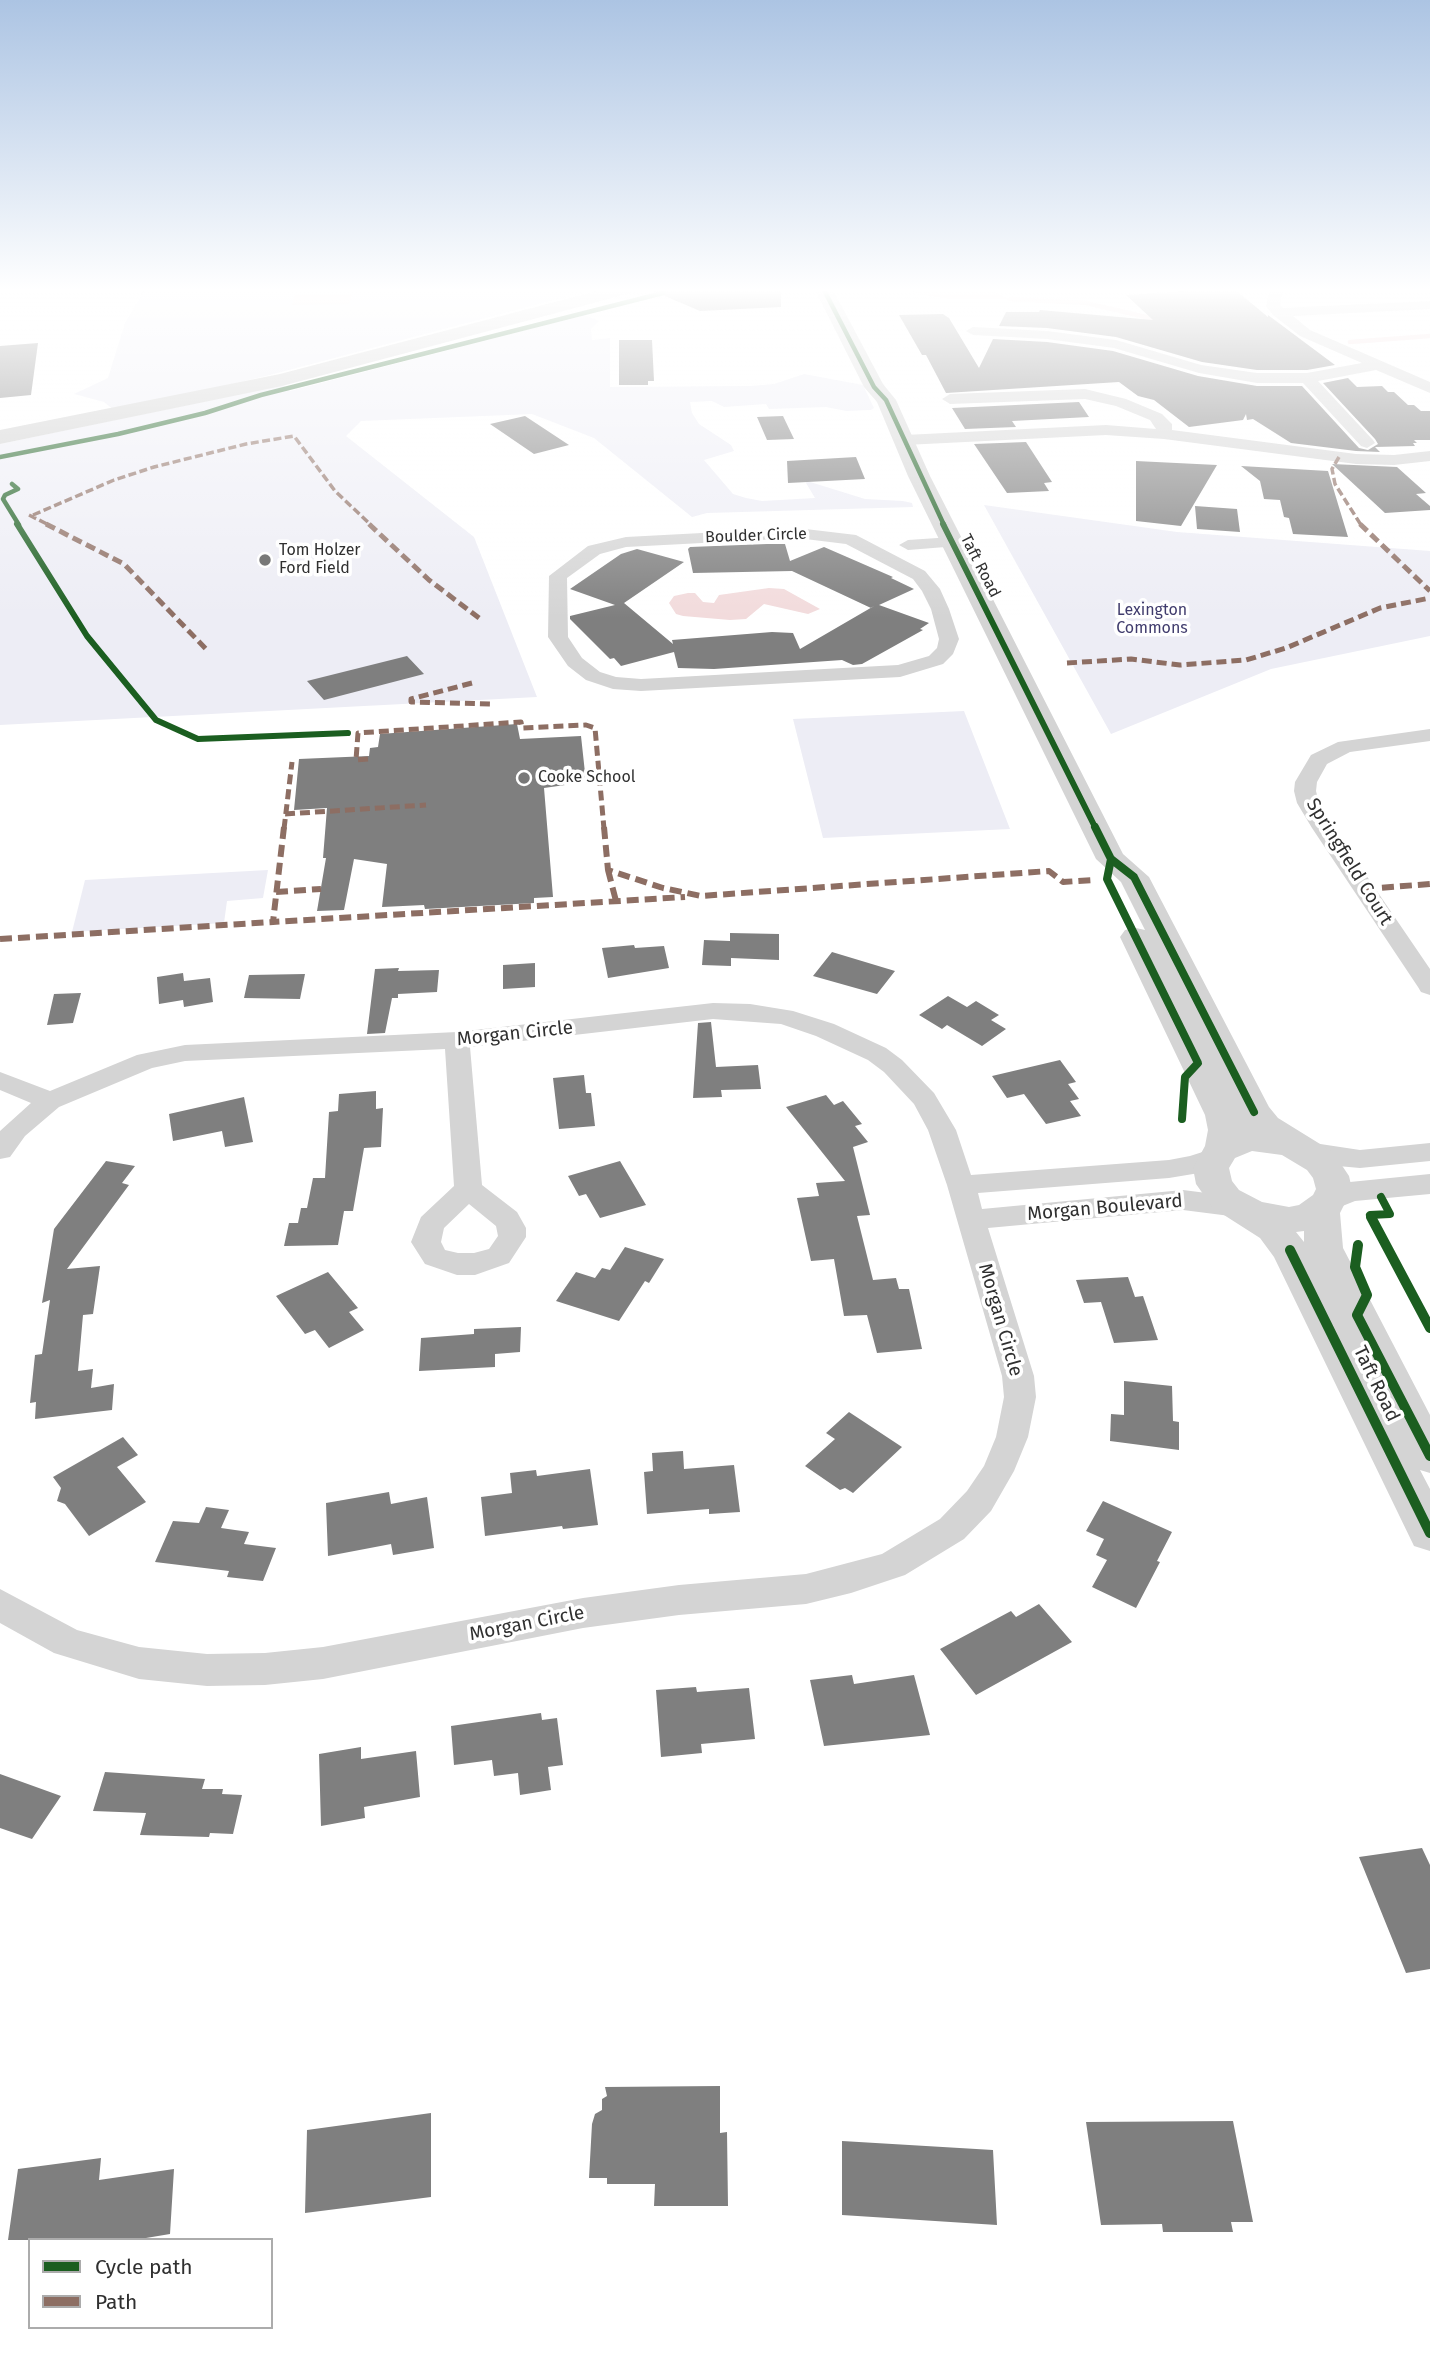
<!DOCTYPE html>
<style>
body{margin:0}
#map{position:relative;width:1430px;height:2357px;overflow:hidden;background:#fff;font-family:"Fira Sans",sans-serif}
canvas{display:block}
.legend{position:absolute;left:28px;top:2238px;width:245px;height:91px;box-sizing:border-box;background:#fff;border:2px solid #acacac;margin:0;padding:9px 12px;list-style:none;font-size:21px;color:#303030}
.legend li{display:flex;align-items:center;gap:14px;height:35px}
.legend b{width:35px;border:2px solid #acacac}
</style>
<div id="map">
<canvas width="1430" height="2357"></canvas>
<ul class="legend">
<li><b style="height:9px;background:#1b5e20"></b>Cycle path</li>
<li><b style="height:9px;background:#8d6e63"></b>Path</li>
</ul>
</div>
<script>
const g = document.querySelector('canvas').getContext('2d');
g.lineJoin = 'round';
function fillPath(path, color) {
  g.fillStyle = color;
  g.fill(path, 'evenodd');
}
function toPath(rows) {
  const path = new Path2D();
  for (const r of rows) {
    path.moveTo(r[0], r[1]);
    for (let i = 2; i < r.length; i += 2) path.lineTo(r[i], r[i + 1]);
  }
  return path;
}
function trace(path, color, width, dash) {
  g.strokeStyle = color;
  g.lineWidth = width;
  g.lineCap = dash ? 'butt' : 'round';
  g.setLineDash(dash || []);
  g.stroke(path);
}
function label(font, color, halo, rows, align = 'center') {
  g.font = font + ' "Fira Sans",sans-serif';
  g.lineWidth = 7;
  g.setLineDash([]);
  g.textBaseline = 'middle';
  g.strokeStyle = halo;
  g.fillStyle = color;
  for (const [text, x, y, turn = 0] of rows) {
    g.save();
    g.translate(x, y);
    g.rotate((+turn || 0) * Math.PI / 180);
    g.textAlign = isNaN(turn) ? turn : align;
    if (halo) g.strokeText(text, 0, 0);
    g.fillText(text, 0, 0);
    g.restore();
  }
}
const green = toPath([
 [143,288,599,288,266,376,115,411,104,402,74,394,108,378,125,323,145,289],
 [585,315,599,321,591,329,592,340,610,338,610,387,751,386,774,384,804,374,863,385,874,408,871,410,846,411,826,407,769,409,766,404,724,407,712,401,690,402,692,413,699,424,731,445,734,451,704,460,733,494,746,498,762,501,815,498,806,483,807,481,865,499,903,501,912,503,913,507,707,513,692,517,594,438,532,414,361,421,346,436,474,537,537,697,0,725,0,444,283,385,290,391],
 [984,505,1177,532,1430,551,1430,636,1271,669,1111,734],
 [964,711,1010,829,823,838,793,719],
 [268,870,263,898,227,901,224,923,72,932,85,880]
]);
const water = toPath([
 [906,288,985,288,1010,299,947,299,919,294],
 [352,294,349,304,292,305,295,295],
 [769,588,784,589,820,609,808,614,764,604,746,619,730,620,683,616,676,614,669,603,674,596,688,593,695,593,703,602,714,603,719,595]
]);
const stream = toPath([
 [1010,299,1086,303,1163,321],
 [1350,342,1430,336]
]);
const building = toPath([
 [646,288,781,288,781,307,700,311],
 [1233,288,1268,317,1268,315,1335,365,1307,370,1257,370,1202,362,1116,337,1047,328,999,326,1006,312,1039,312,1040,310,1153,320,1126,295],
 [943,314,949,318,979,368,993,339,1047,342,1113,351,1198,376,1257,386,1302,386,1359,448,1368,450,1378,444,1375,439,1323,383,1348,378,1357,387,1382,386,1388,392,1394,392,1408,405,1414,405,1421,411,1430,411,1430,440,1414,440,1417,443,1413,443,1415,446,1375,447,1380,452,1356,451,1291,443,1253,419,1247,420,1246,414,1243,420,1189,427,1154,400,1138,396,1119,382,946,393,926,355,922,355,899,315],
 [619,340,652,340,654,381,648,381,648,385,619,385],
 [38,343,31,395,0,398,0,346],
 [1079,402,1089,417,1012,421,1016,427,965,429,952,408],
 [525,416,569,445,534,454,490,424],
 [783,416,794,439,767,440,757,417],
 [1026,442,1052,482,1044,483,1049,491,1007,493,974,444],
 [856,457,865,479,788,483,787,461],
 [1136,461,1217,465,1181,526,1136,521],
 [1332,464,1397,467,1426,493,1416,494,1430,506,1430,510,1385,513],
 [1241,466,1328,471,1348,537,1293,534,1289,518,1284,517,1280,500,1264,499,1260,481],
 [1195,506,1237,509,1240,532,1197,529],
 [767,544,785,544,790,561,824,547,893,577,891,578,914,589,879,605,929,623,920,629,923,630,862,664,853,665,842,660,714,669,678,668,674,652,621,666,614,658,610,659,570,619,570,616,615,605,570,589,621,554,637,549,684,562,624,603,673,644,672,640,772,632,793,633,800,649,874,606,871,608,792,571,693,573,688,549,690,547],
 [407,656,424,674,324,700,307,681],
 [517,724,520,739,581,736,586,782,544,788,553,897,534,898,534,903,425,909,424,905,382,907,387,864,354,859,344,910,317,911,326,858,323,858,327,808,294,810,299,759,369,756,370,748,378,747,380,734],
 [730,933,779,934,779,960,731,958,731,966,702,965,704,940,730,941],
 [634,945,635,948,664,946,669,968,608,978,602,948],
 [832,952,895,971,877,994,813,976],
 [535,963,535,987,503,989,503,965],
 [399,968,398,971,439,970,437,992,398,994,398,998,392,998,385,1033,367,1034,375,969],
 [183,973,184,981,210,978,213,1002,184,1007,183,1000,159,1004,157,977],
 [305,974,300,999,244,998,249,975],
 [81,993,73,1023,47,1025,54,994],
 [948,996,967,1007,976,1001,999,1015,991,1020,1006,1029,982,1046,947,1025,942,1029,919,1015],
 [711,1022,716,1067,758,1065,761,1089,721,1090,722,1097,693,1098,698,1023],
 [1060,1060,1076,1082,1068,1084,1079,1099,1070,1101,1081,1116,1046,1124,1024,1094,1007,1098,992,1076],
 [584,1075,586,1093,591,1093,595,1126,559,1129,553,1078],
 [376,1091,376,1109,383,1108,381,1147,364,1148,353,1211,344,1211,338,1245,284,1246,289,1223,298,1223,301,1208,307,1208,313,1178,325,1178,329,1112,338,1111,339,1094],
 [826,1095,834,1105,843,1101,862,1124,855,1126,868,1142,853,1147,870,1215,857,1216,873,1280,896,1278,899,1289,909,1289,922,1349,877,1353,867,1315,844,1316,834,1259,811,1261,797,1198,819,1196,816,1183,845,1181,786,1107],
 [244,1097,253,1142,225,1147,222,1131,173,1141,169,1114],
 [106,1161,135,1166,122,1183,129,1185,67,1269,100,1266,93,1314,83,1315,78,1371,93,1369,91,1388,114,1384,112,1410,35,1419,36,1402,30,1403,35,1355,42,1354,50,1300,42,1303,54,1229],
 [620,1161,646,1205,600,1218,586,1194,579,1196,568,1176],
 [625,1247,664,1259,649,1283,645,1281,619,1321,556,1301,576,1272,595,1278,602,1268,610,1270],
 [328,1272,358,1308,349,1312,364,1330,329,1348,315,1330,305,1334,276,1296],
 [1128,1277,1135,1297,1143,1296,1158,1340,1114,1343,1101,1302,1084,1303,1076,1280],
 [521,1327,520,1352,495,1354,495,1367,419,1371,421,1338,474,1334,474,1329],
 [1124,1381,1172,1386,1173,1421,1179,1422,1179,1450,1110,1441,1111,1414,1124,1415],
 [849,1412,902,1447,853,1493,845,1488,840,1490,805,1466,835,1439,826,1433],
 [123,1437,138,1455,117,1467,146,1502,89,1536,65,1504,57,1501,61,1488,53,1477],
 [683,1451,684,1469,734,1465,740,1512,709,1514,709,1509,647,1514,644,1472,653,1471,652,1453],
 [590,1469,598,1525,563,1529,562,1526,485,1536,481,1497,512,1493,510,1473,536,1470,537,1476],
 [389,1492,391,1504,427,1497,434,1548,393,1555,391,1544,328,1556,326,1503],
 [1103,1501,1172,1532,1157,1561,1160,1562,1136,1608,1092,1587,1107,1560,1096,1555,1104,1539,1086,1531],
 [206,1507,229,1510,221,1528,249,1532,244,1544,276,1548,263,1581,227,1577,229,1571,155,1562,173,1521,199,1523],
 [1039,1604,1072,1642,976,1695,940,1649,1011,1611,1016,1617],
 [852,1675,854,1684,914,1675,930,1735,824,1746,810,1680],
 [696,1687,697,1692,749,1688,755,1739,701,1744,702,1753,661,1757,656,1690],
 [541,1713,542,1720,557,1718,563,1765,548,1767,551,1790,520,1795,518,1773,494,1776,492,1760,454,1765,451,1726],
 [361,1747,361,1759,416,1751,420,1797,364,1807,365,1818,321,1826,319,1754],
 [105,1772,205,1779,202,1789,223,1789,222,1794,242,1795,233,1834,210,1833,209,1837,140,1835,146,1813,93,1811],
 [0,1774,61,1796,32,1839,0,1828],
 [1422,1848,1430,1865,1430,1969,1406,1973,1359,1857],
 [720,2086,720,2133,727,2132,728,2206,654,2206,655,2184,607,2184,607,2178,589,2178,592,2124,595,2114,602,2110,602,2099,607,2096,605,2087],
 [431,2113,431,2197,305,2213,307,2130],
 [1233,2121,1253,2222,1231,2222,1233,2232,1163,2232,1162,2224,1101,2225,1086,2122],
 [842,2141,993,2150,997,2225,842,2215],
 [101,2158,99,2180,174,2169,170,2234,134,2240,8,2240,18,2169]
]);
const minor = toPath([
 [1029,288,1045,288,1038,292,1029,288],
 [1270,288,1283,288,1280,305,1283,308,1430,301,1430,309,1293,316,1310,330,1430,382,1430,393,1376,370,1318,381,1373,440,1375,443,1367,448,1361,446,1303,383,1257,383,1199,373,1114,348,1047,339,973,335,966,331,973,327,1047,331,1116,340,1201,365,1257,373,1307,373,1362,363,1300,336,1273,315,1266,306,1270,288],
 [1085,389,1126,399,1162,414,1172,424,1172,430,1356,454,1394,455,1430,451,1430,461,1394,465,1356,464,1164,439,1106,435,905,445,897,440,905,435,1106,425,1156,429,1150,420,1116,406,1085,399,950,404,942,399,950,394,1085,389],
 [797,528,856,535,925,571,940,589,949,609,959,639,953,654,943,664,900,677,641,691,613,689,586,680,568,666,548,637,549,576,588,546,626,537,797,528],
 [797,538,846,544,913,579,922,591,931,609,939,639,937,648,929,656,898,665,641,679,616,677,600,672,582,658,568,637,567,578,600,554,626,547,797,538],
 [952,537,958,538,961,542,958,546,908,550,899,545,908,540,952,537],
 [1430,729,1430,741,1350,752,1327,764,1317,782,1316,791,1319,803,1334,828,1430,969,1430,995,1421,992,1418,987,1312,828,1297,803,1294,791,1295,782,1311,755,1338,742,1430,729],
 [713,1003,750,1004,793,1011,834,1024,886,1048,902,1060,934,1093,956,1130,971,1175,1169,1160,1190,1156,1215,1148,1225,1150,1229,1157,1225,1164,1205,1172,1169,1178,978,1193,982,1209,1183,1190,1238,1197,1248,1200,1252,1207,1248,1214,1238,1217,1183,1210,988,1228,1034,1376,1036,1397,1028,1437,1014,1471,991,1511,964,1539,905,1575,851,1593,806,1604,679,1615,583,1628,323,1679,265,1685,207,1686,139,1679,54,1653,0,1623,0,1589,77,1630,139,1647,207,1654,265,1653,323,1647,583,1598,679,1585,806,1574,882,1554,940,1519,967,1491,984,1466,996,1437,1004,1397,1002,1376,947,1185,928,1130,914,1104,884,1072,868,1060,816,1036,781,1024,713,1019,470,1047,482,1185,517,1212,526,1228,526,1237,509,1263,475,1275,457,1275,425,1264,411,1242,421,1217,454,1186,445,1049,185,1061,152,1068,59,1107,25,1136,10,1157,0,1159,0,1131,31,1103,0,1090,0,1072,50,1091,137,1055,185,1045,457,1032,713,1003],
 [469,1204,496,1226,498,1236,489,1249,474,1253,458,1253,445,1250,441,1242,444,1228,469,1204],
 [1307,1142,1360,1150,1430,1143,1430,1161,1360,1168,1327,1165,1297,1158,1293,1151,1297,1144,1307,1142],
 [1430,1174,1430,1194,1355,1201,1330,1211,1320,1208,1316,1201,1320,1194,1350,1182,1430,1174]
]);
const tertiary = toPath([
 [814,288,832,288,883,384,896,400,930,476,1123,854,1149,877,1269,1107,1278,1118,1333,1152,1349,1176,1352,1189,1340,1213,1343,1248,1430,1415,1430,1473,1420,1470,1430,1489,1430,1551,1414,1546,1274,1257,1260,1238,1213,1208,1196,1184,1193,1168,1205,1146,1208,1130,1205,1115,1120,937,1125,930,1136,928,1145,930,1121,882,1096,859,908,476,877,402,864,387,814,288],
 [1252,1151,1282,1155,1307,1170,1313,1178,1316,1189,1313,1195,1299,1205,1289,1207,1262,1202,1239,1190,1232,1181,1229,1168,1235,1158,1252,1151],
 [1304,1231,1304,1242,1296,1232,1304,1231]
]);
const secondary = toPath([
 [608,288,637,288,635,292,282,386,0,444,0,430,280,374,608,288]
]);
const quietFar2 = toPath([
 [1339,457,1332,469,1335,484,1361,525],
 [29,515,49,525],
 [33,515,114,480,154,467,246,444,294,436,335,491,371,525]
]);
const quietFar1 = toPath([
 [46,524,124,564,208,651],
 [369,524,429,580,483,621],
 [1360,524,1430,591],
 [1067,663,1131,659,1180,665,1246,660,1286,648,1380,608,1430,598],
 [472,683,411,699,411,702,494,704],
 [368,759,356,760,358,733,521,722,522,728,586,725,595,728,604,829],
 [285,814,426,805],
 [284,829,292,762]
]);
const quiet = toPath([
 [284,827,273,922,685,897],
 [604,827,608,870,663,888,701,896,1049,871,1063,882,1093,880],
 [608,870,616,901],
 [1364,889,1430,884],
 [276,892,321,889],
 [0,939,273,922]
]);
const cyclewayFar3 = toPath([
 [823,288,874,387,886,400,944,525],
 [0,457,118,434,205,413,261,395,663,293],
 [12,484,18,489,5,495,3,499,19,525]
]);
const cyclewayFar2 = toPath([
 [17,524,87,636,156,720,198,739,348,733],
 [943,524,1096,829]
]);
const cyclewayFar1 = toPath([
 [1095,827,1111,859,1134,877,1254,1112],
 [1111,859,1107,879,1198,1063,1185,1077,1182,1119],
 [1372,1218,1370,1215,1390,1214,1381,1197]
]);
const cycleway = toPath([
 [1371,1217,1430,1328],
 [1358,1245,1355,1267,1367,1295,1357,1315,1430,1456],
 [1290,1250,1430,1533]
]);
const markers = [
 [265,560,7,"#787878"],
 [524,778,7,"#787878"]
];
const farStreetnames = [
 ["Boulder Circle",756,536,-2],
 ["Taft Road",980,566,63]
];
const farPoinames = [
 ["Tom Holzer",279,551],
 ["Ford Field",279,569],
 ["Cooke School",538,778]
];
const farParknames = [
 ["Lexington",1152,611],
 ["Commons",1152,629]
];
const streetNames = [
 ["Springfield Court",1349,862,58],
 ["Morgan Circle",515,1034,-6],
 ["Morgan Boulevard",1105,1208,-5],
 ["Morgan Circle",1000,1320,74],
 ["Taft Road",1376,1384,64],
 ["Morgan Circle",527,1624,-11]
];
fillPath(green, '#ededf5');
fillPath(water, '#f2dbdc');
trace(stream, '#f2dbdc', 4.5);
fillPath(building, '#7f7f7f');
fillPath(minor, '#d4d4d4');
fillPath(tertiary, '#d4d4d4');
fillPath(secondary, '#cecece');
trace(quietFar2, '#8d6e63', 3.5, [8, 3.5]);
trace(quietFar1, '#8d6e63', 5, [10, 5]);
trace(quiet, '#8d6e63', 6, [12, 6]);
trace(cyclewayFar3, '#1b5e20', 4.5);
trace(cyclewayFar2, '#1b5e20', 6);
trace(cyclewayFar1, '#1b5e20', 8);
trace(cycleway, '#1b5e20', 10);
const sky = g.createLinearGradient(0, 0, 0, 618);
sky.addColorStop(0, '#acc4e3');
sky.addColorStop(0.47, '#fff');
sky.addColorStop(1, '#ffffff00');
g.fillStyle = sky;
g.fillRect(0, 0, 1430, 618);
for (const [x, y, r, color] of markers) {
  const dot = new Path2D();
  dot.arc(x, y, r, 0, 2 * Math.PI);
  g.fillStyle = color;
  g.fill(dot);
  trace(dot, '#fff', 2.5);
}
label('16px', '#303030', '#fff', farStreetnames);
label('16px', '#303030', '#fff', farPoinames, 'left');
label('16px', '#403c6d', '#fff', farParknames);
label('19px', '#303030', '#fff', streetNames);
</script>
